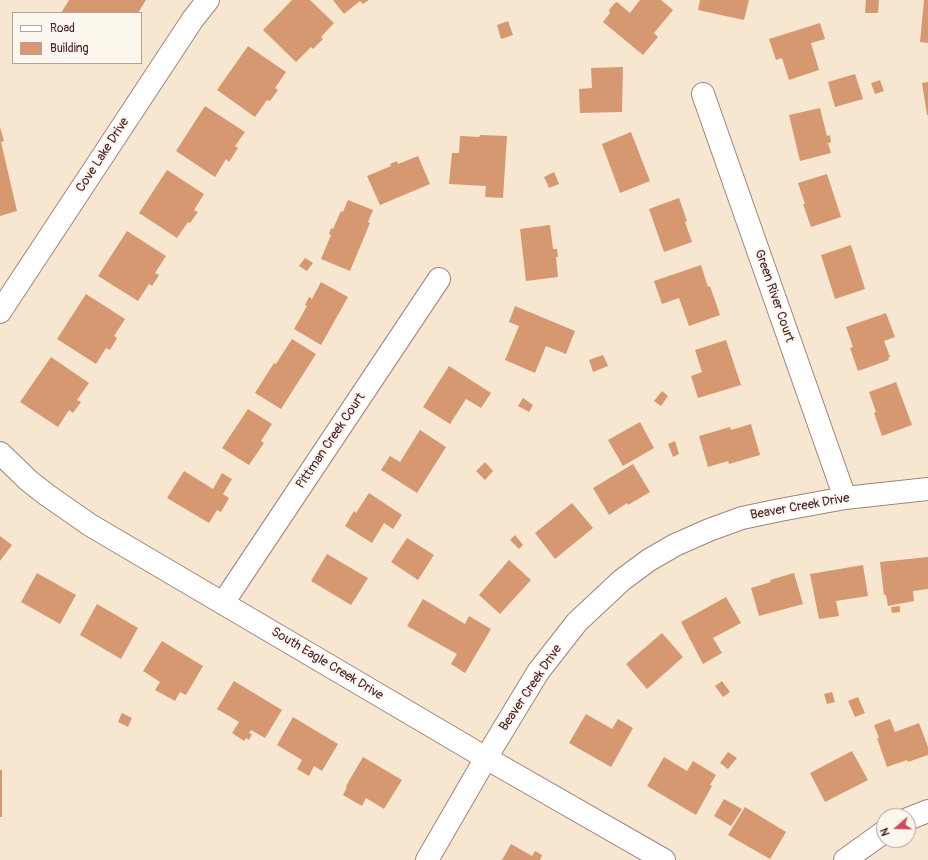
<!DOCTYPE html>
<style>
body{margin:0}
#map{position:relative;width:928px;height:860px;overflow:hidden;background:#f7e7d1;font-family:Pangolin,sans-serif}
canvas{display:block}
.legend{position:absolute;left:12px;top:12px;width:130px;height:52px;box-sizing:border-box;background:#fbf7ec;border:1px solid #b4a19f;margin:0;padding:5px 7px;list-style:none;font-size:12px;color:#4a1f2b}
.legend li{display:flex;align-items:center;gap:8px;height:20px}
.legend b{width:20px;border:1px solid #b4a19f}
.north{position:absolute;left:876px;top:808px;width:40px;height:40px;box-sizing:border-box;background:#fbf7ec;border:1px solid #b4a19f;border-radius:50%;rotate:250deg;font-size:11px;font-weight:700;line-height:16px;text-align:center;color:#4a1f2b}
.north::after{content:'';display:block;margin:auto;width:14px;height:18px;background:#d1495b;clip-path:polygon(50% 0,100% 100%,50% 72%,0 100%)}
</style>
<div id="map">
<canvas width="928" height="860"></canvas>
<ul class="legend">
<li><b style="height:5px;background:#fff"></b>Road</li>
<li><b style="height:11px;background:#d59870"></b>Building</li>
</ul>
<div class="north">N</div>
</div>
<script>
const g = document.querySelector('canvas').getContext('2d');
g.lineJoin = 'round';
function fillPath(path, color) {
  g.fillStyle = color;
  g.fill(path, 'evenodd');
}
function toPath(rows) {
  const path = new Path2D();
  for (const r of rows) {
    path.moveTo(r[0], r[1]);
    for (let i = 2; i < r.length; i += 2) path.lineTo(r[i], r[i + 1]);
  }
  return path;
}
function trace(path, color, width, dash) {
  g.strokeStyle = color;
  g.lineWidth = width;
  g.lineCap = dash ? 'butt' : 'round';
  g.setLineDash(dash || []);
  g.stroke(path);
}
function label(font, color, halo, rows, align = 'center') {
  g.font = font + ' Pangolin,sans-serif';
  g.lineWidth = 4;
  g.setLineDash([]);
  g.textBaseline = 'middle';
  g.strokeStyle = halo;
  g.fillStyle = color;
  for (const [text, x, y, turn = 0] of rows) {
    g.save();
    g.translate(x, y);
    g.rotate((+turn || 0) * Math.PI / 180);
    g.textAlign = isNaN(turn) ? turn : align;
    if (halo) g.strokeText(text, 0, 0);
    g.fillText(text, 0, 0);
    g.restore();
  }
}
const building = toPath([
 [69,0,146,0,138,13,61,13],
 [292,0,310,0,334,23,321,37,323,39,313,49,311,47,296,62,263,30],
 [333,0,369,0,363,4,360,1,344,14],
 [640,0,661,0,673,10,654,33,658,37,643,55,603,22,610,13,609,10,615,3,617,2,630,13],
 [700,0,749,0,744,20,698,10],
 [866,0,879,0,878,13,865,13],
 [924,0,928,0,928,43,920,42],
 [508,21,513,35,501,39,497,25],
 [820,23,825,39,811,43,819,70,789,80,782,58,776,60,769,39],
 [248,46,286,72,275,88,278,90,270,101,267,100,255,117,217,90],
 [623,67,622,112,580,113,579,89,592,88,591,68],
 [855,74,863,99,835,107,828,82],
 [880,80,884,91,875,94,871,83],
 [928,82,928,115,927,115,922,83],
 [205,106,245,132,235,146,238,148,229,162,226,159,215,177,176,151],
 [820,108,827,136,830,135,831,142,828,143,831,153,800,161,789,115],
 [0,127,4,141,1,142,17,211,0,216],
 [631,132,650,181,620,193,602,144],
 [480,135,507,136,503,198,485,197,486,186,449,184,452,153,459,153,460,136,479,137],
 [418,156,430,184,380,205,367,176,391,166,390,164,397,161,398,164],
 [167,170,204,194,194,210,198,212,190,223,188,222,177,238,139,213],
 [554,172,559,184,549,188,544,177],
 [827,174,841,217,811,227,803,204,805,204,798,183],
 [679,198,687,221,685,222,692,242,664,252,649,209],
 [348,200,373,210,368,222,370,223,350,271,321,259,331,235,329,234,331,228,333,229,341,211,343,212],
 [550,225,553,249,557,249,558,257,556,257,558,277,526,281,520,229],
 [127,231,166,256,155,273,159,275,152,286,149,284,138,301,98,276],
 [851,245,865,289,835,299,821,255],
 [305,258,313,263,307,271,299,266],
 [701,265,708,287,710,286,720,315,689,326,679,298,662,304,654,281],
 [321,282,348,297,321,345,294,329,307,306,305,305,309,297,312,299],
 [86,294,125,319,114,336,117,338,110,350,106,348,96,364,57,339],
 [515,306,575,331,566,354,546,346,535,373,505,360,519,326,509,322],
 [886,313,895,337,884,341,890,357,888,358,889,360,858,371,850,348,853,347,846,327],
 [292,339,316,354,281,409,255,393,274,363,276,364],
 [726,340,741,385,698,398,691,376,702,372,695,350],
 [603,355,608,366,593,372,589,360],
 [51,357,89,383,77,400,81,402,73,413,69,410,58,427,20,402],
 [449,366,491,393,481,408,466,399,450,424,423,407],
 [896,382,912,425,882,436,874,413,876,412,869,392],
 [662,391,668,396,661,406,654,401],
 [523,398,533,405,529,412,518,406],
 [248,409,272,424,261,441,264,443,249,465,222,448],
 [640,422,654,448,623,466,608,440],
 [751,424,760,455,729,464,728,461,708,467,699,436,730,427,731,430],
 [420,430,446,447,417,493,381,470,390,456,400,462],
 [675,441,679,454,673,457,668,444],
 [485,462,493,471,485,480,476,471],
 [633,464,650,492,628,505,627,503,609,515,593,488],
 [184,471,213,489,222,473,232,479,223,494,229,498,221,512,217,510,209,523,167,498],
 [369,493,402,515,393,529,384,523,372,543,345,526,354,511,356,513],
 [572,503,593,528,555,559,535,533],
 [515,535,523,545,519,549,510,540],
 [0,536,12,545,0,561],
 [407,538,434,555,418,580,391,562],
 [327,554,368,578,351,605,311,581],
 [928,557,928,589,913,591,914,601,888,606,886,595,884,595,880,562],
 [509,560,531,580,500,614,479,595],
 [863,565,868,596,836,601,839,616,819,619,810,574],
 [37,573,76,595,60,624,21,602],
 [794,573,803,604,759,616,751,588,771,582,770,580],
 [726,597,741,623,713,638,722,653,703,664,681,622],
 [423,599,465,624,469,616,491,629,465,673,451,664,457,654,407,626],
 [97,604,138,628,121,659,80,635],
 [900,606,900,612,892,613,891,607],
 [662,633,683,657,647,689,626,664],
 [162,641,203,666,186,695,180,692,175,701,155,690,160,682,143,671],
 [234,681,282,710,265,738,251,730,249,733,252,734,249,740,246,738,244,741,232,733,239,722,217,709],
 [722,681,730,692,723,697,715,686],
 [832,692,835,702,827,704,824,694],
 [858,697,865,713,855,717,848,701],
 [122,713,132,718,128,727,118,722],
 [586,714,612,729,618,719,633,728,611,767,569,743],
 [293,717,338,744,322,771,314,766,309,776,297,769,302,760,277,745],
 [890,719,895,732,919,723,928,747,928,755,908,762,907,760,887,767,877,738,879,738,874,725],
 [852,751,868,780,825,802,810,773],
 [728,752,737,758,728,769,720,763],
 [363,757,402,780,384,809,366,798,362,806,343,795,347,787,346,786],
 [664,757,687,771,693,761,716,775,710,785,712,786,696,815,647,786],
 [0,770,2,770,2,817,0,817],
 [724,799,742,809,731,826,714,816],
 [745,807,786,832,770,859,728,835],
 [511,844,532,856,535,851,542,855,540,860,502,860]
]);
const street = toPath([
 [703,94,845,498],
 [0,312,193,19,208,0],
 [0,453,29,481,47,495,90,525,486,758,664,860],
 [223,603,439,279],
 [908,819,928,811],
 [427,860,486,758,538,672,577,622,622,580,649,560,675,545,709,530,742,518,780,510,845,498,928,489],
 [845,860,884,832]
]);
const streetNames = [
 ["Cove Lake Drive",103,155,-57],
 ["Green River Court",774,296,71],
 ["Pittman Creek Court",331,441,-56],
 ["Beaver Creek Drive",800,507,-10],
 ["South Eagle Creek Drive",327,664,31],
 ["Beaver Creek Drive",531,688,-56]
];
fillPath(building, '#d59870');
trace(street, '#a0837e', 24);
trace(street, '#fff', 22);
label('13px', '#4a1f2b', '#fbf7ec', streetNames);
</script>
